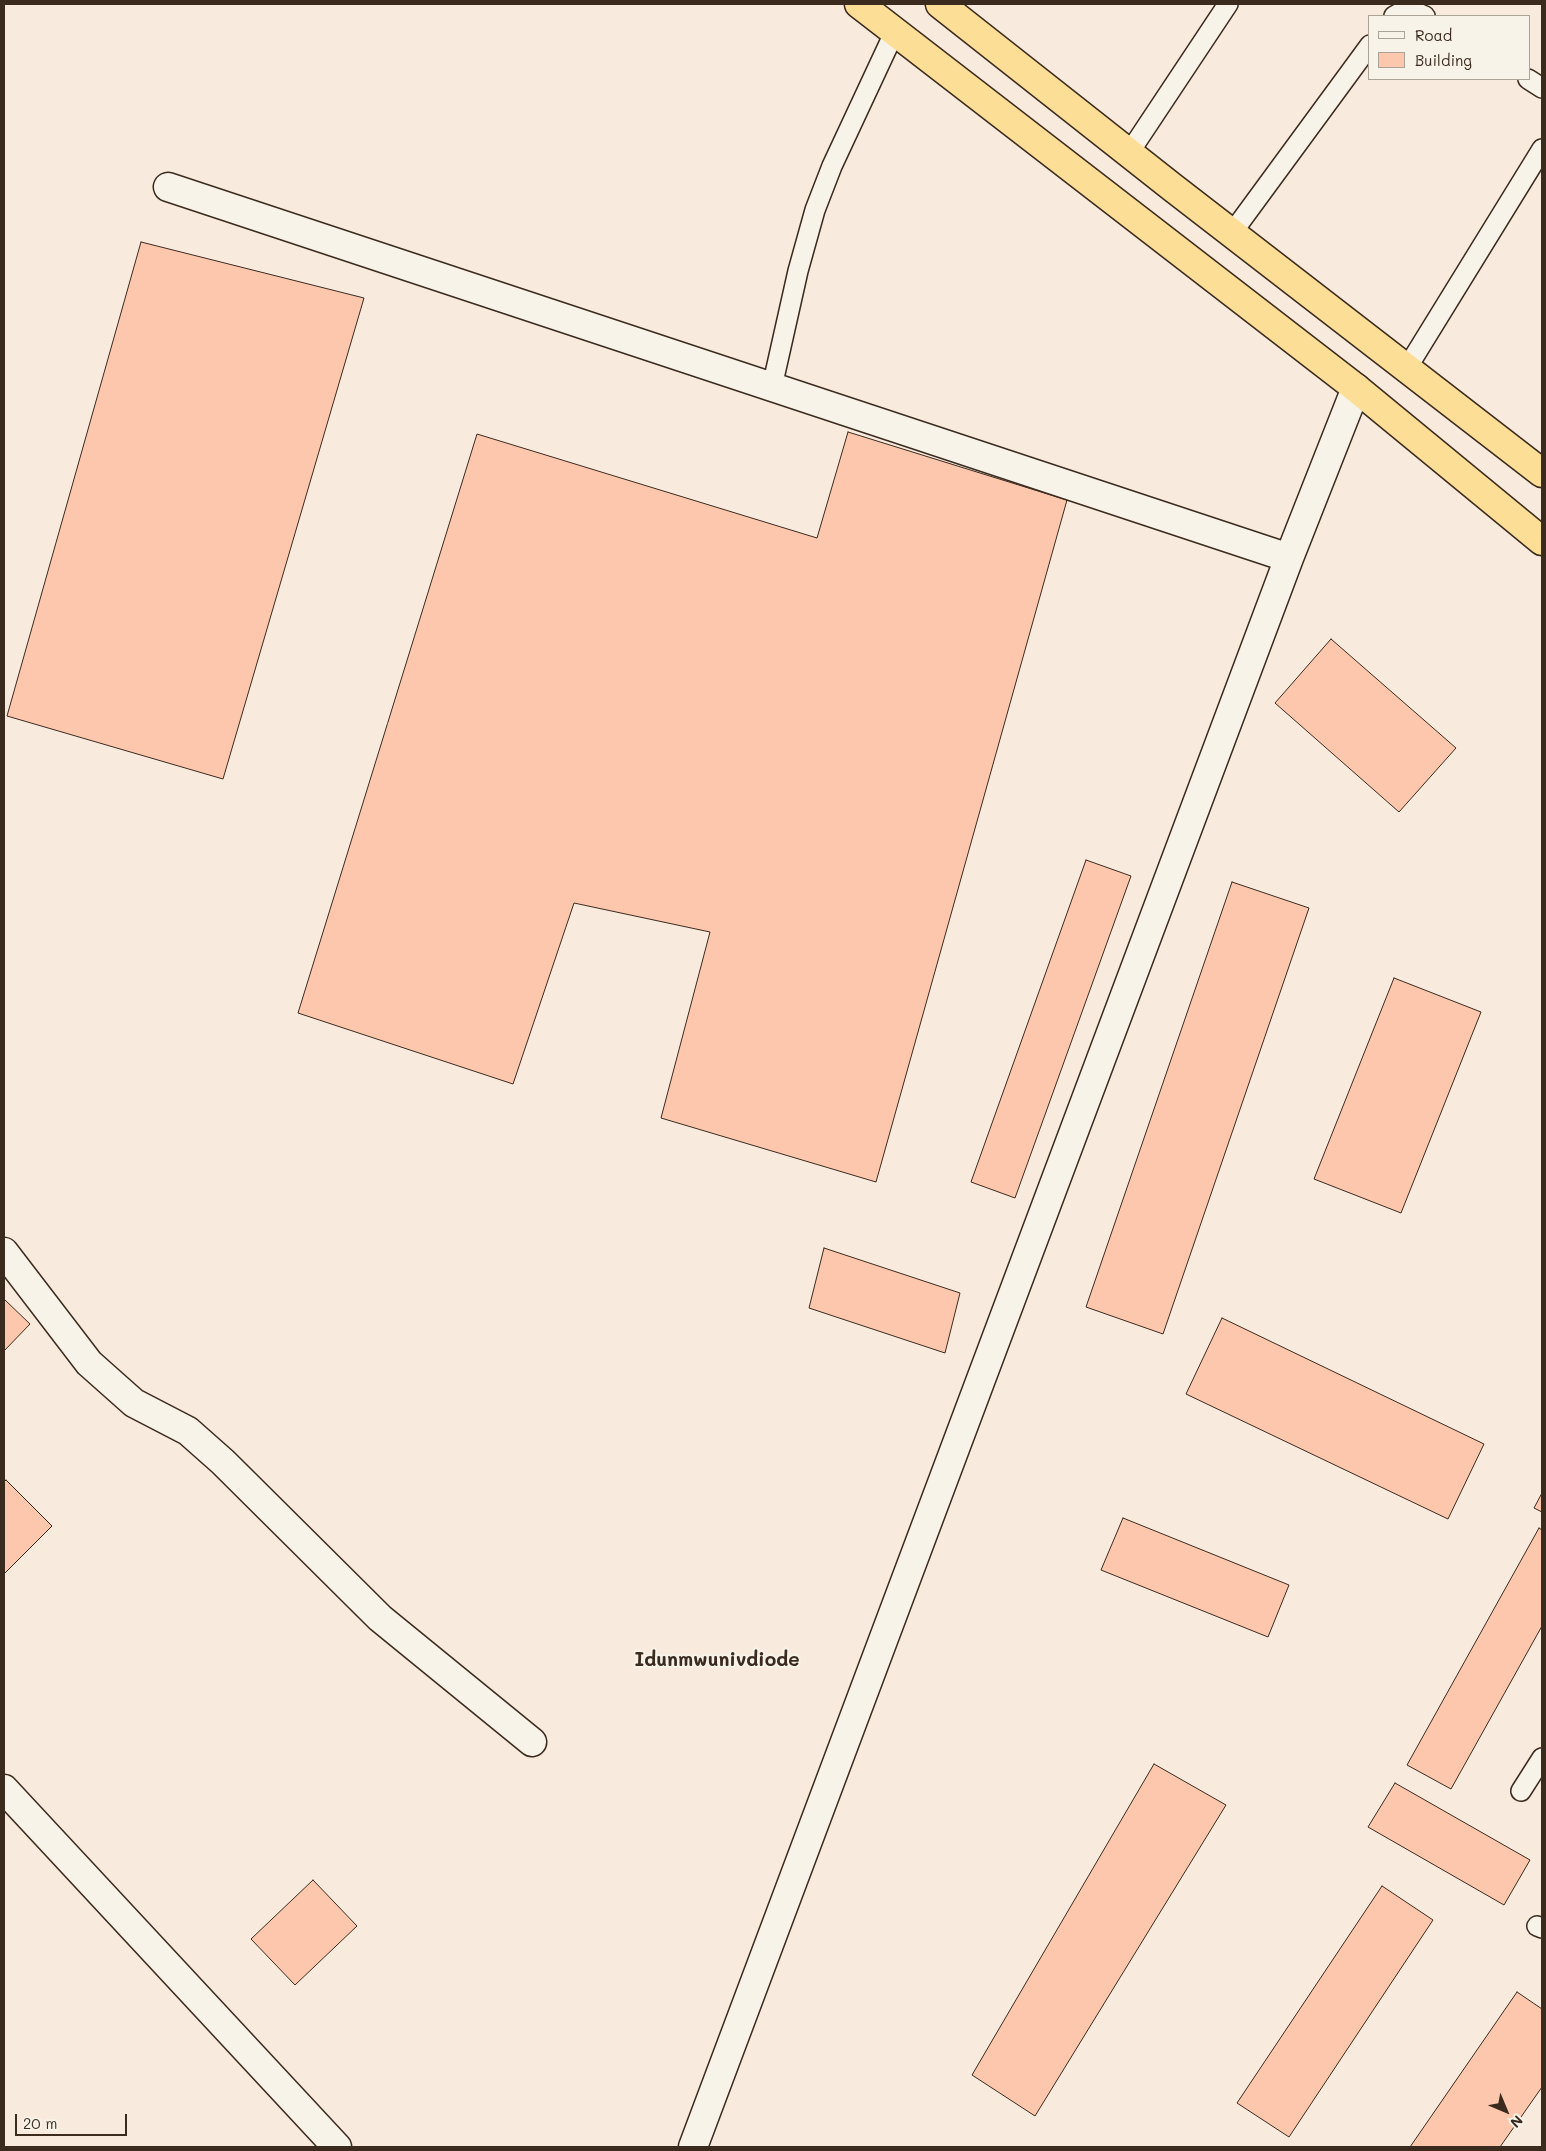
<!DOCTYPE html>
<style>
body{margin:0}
#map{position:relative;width:1546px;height:2151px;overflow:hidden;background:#f8eadc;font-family:Mali,sans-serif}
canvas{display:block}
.frame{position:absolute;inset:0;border:5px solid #3b2a1e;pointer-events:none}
.legend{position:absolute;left:1368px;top:15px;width:162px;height:65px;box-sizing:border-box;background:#f7f3e8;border:1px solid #aca397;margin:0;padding:6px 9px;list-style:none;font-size:15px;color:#3b2a1e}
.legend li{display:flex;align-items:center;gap:10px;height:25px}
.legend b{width:25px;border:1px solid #aca397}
.north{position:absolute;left:1481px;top:2086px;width:50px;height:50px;-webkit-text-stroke:4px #f7f3e8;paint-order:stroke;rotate:135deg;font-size:14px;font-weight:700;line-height:20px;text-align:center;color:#3b2a1e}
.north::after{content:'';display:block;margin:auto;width:18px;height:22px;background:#3b2a1e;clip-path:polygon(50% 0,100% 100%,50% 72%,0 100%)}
.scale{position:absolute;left:15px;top:2114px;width:112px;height:22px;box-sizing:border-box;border:2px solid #3b2a1e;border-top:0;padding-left:6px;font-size:15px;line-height:18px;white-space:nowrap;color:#3b2a1e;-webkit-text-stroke:4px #f7f3e8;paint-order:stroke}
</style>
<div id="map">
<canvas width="1546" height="2151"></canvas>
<div class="frame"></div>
<ul class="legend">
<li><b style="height:6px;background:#f7f3e8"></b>Road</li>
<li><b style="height:14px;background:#fdc7ae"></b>Building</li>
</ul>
<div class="north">N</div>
<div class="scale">20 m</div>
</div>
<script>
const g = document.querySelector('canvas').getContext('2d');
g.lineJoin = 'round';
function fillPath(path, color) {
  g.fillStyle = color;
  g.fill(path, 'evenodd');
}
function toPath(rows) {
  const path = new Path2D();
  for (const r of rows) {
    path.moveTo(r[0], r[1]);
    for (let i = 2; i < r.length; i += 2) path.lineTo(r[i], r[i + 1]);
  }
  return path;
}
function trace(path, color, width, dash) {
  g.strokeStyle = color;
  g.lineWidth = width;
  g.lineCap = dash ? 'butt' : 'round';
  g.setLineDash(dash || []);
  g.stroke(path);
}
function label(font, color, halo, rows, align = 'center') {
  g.font = font + ' Mali,sans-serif';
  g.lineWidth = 4;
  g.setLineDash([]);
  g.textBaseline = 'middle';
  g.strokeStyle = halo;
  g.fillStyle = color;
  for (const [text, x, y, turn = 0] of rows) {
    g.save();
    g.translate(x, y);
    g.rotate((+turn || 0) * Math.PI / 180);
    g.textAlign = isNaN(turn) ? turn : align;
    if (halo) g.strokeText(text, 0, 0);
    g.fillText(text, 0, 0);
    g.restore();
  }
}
const building = toPath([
 [141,242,364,298,223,779,7,716,141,242],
 [848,432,1067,500,876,1182,661,1118,710,932,574,903,513,1084,298,1013,477,434,817,538,848,432],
 [1331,639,1456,748,1399,812,1275,703,1331,639],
 [1086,860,1131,876,1015,1198,971,1182,1086,860],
 [1232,882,1309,908,1163,1334,1086,1307,1232,882],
 [1394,978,1481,1012,1401,1213,1314,1179,1394,978],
 [824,1248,960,1293,945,1353,809,1308,824,1248],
 [4,1299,30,1324,4,1351,4,1299],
 [1222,1318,1484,1444,1448,1519,1186,1394,1222,1318],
 [6,1480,52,1526,4,1574,4,1482,6,1480],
 [1542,1493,1542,1512,1534,1508,1542,1493],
 [1123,1518,1289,1585,1268,1637,1101,1570,1123,1518],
 [1539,1528,1542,1530,1542,1626,1451,1789,1407,1765,1539,1528],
 [1154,1764,1226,1805,1035,2116,972,2075,1154,1764],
 [1395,1783,1530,1860,1504,1905,1368,1827,1395,1783],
 [313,1880,357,1926,295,1985,251,1939,313,1880],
 [1382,1886,1433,1920,1289,2137,1237,2103,1382,1886],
 [1517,1992,1542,2009,1542,2087,1500,2147,1410,2147,1517,1992]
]);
const service = toPath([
 [1394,16,1403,11,1418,13,1425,16],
 [1528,79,1542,88],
 [1129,153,1228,4],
 [1232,233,1370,45],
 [1407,368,1542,149],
 [772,387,798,271,815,210,832,166,895,31],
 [1521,1791,1542,1758],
 [1537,1926,1542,1928]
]);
const minor = toPath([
 [168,187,1289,558],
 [4,1252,89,1363,134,1403,188,1431,223,1462,380,1618,532,1742],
 [4,1789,337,2147],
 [693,2147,1289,558,1356,388]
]);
const trunk = toPath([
 [859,4,1356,388,1542,541],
 [940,4,1172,187,1542,473]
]);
const quarterNames = [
 ["Idunmwunivdiode",717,1660]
];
fillPath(building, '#fdc7ae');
trace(building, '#3b2a1e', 1);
trace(service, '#3b2a1e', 22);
trace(minor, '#3b2a1e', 31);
trace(trunk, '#3b2a1e', 31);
trace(service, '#f7f3e8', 19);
trace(minor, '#f7f3e8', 28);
trace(trunk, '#fcde96', 28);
label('bold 19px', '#3b2a1e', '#f7f3e8', quarterNames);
</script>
